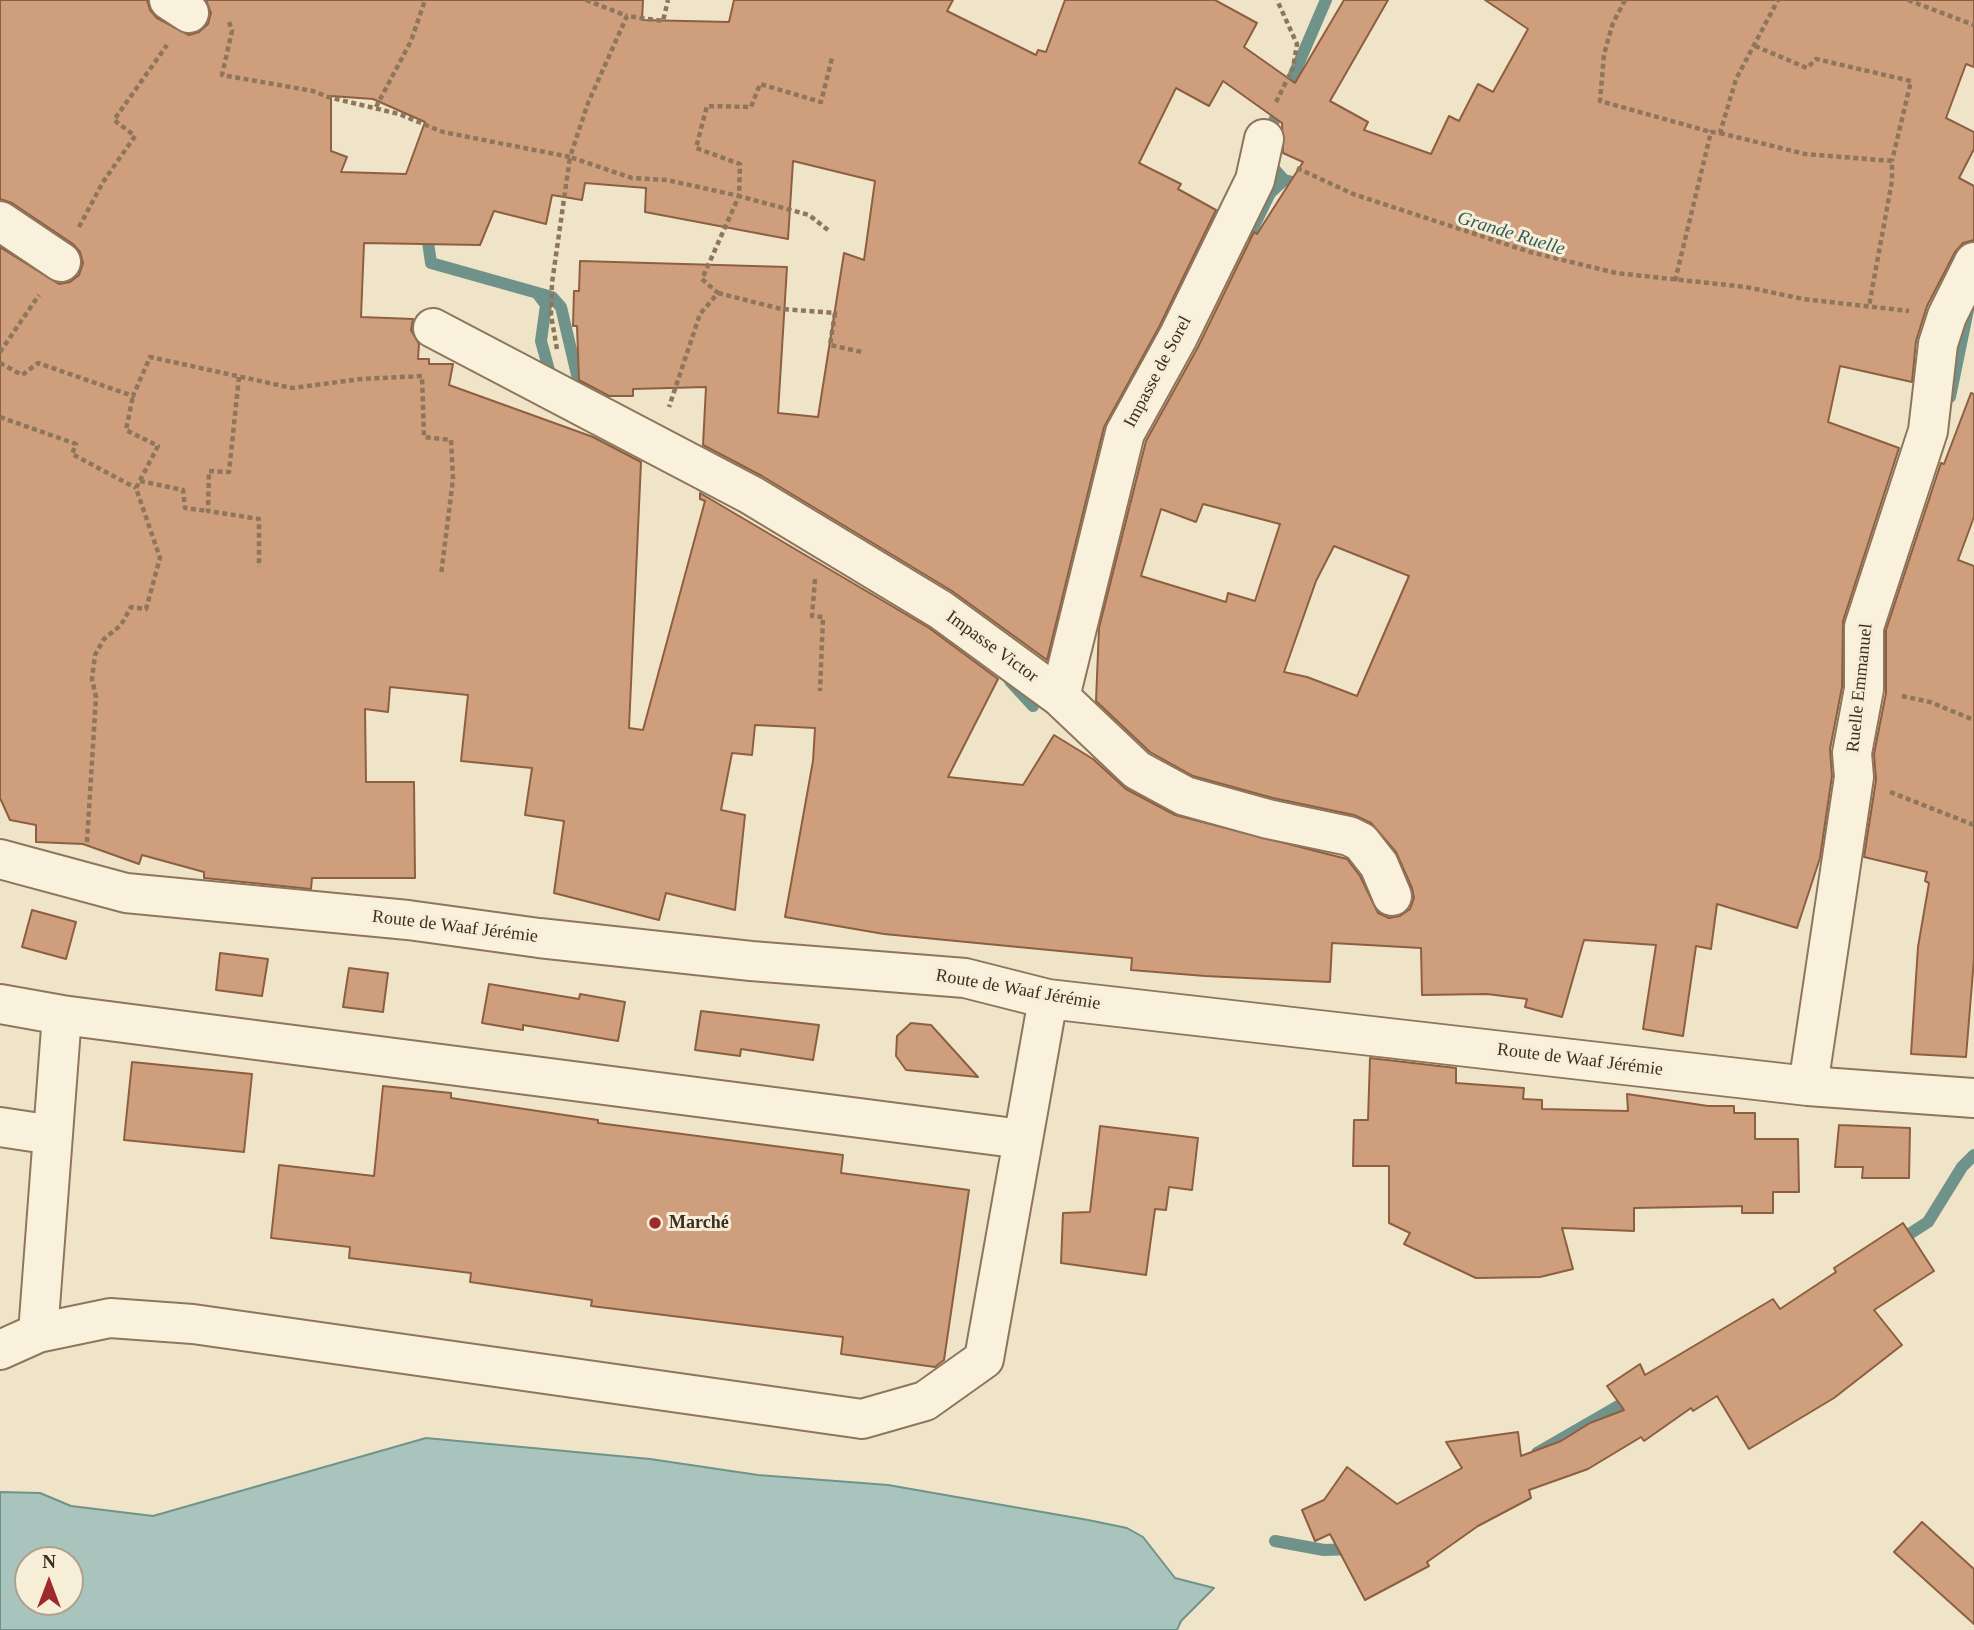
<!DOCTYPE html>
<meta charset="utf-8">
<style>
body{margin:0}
#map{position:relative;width:1974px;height:1630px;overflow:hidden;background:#f0e4c8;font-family:Georgia,serif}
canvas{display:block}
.north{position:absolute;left:14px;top:1546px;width:70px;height:70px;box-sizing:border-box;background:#f7eed8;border:2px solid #ada18e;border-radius:50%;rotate:0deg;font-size:19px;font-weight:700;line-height:28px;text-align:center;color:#3d2e20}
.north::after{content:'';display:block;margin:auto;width:24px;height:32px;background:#9e2a2b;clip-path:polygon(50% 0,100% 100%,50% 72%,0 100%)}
</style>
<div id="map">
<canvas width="1974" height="1630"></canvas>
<div class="north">N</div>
</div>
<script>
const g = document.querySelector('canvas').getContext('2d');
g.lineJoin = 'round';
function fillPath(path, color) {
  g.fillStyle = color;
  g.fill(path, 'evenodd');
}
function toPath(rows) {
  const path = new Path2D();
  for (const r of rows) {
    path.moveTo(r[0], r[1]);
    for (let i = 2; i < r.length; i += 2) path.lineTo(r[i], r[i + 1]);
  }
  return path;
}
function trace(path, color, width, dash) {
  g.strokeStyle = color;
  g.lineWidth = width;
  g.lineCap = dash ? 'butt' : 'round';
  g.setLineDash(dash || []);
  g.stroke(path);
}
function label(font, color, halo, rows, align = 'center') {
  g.font = font + ' Georgia,serif';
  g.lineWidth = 6;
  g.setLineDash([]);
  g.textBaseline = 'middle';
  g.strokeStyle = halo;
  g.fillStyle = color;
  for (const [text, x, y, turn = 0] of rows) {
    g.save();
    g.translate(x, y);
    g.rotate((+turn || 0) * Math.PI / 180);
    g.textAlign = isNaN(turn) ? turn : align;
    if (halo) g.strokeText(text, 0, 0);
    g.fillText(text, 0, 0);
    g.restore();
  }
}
const water = toPath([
 [426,1438,650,1459,758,1475,888,1485,1088,1520,1127,1528,1143,1537,1175,1578,1214,1588,1181,1621,1177,1630,0,1630,0,1492,40,1493,71,1506,153,1516,426,1438],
 [28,1560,70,1560,70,1602,28,1602,28,1560]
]);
const stream = toPath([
 [1267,137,1326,0],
 [1267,161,1284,180,1306,185],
 [426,228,431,263,552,297,561,307,577,375,589,397],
 [1250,234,1270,193,1284,180],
 [537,293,546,305,541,341,552,381],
 [1950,397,1969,305],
 [1010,681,1033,706],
 [1897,1242,1928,1222,1962,1167,1974,1155],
 [1537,1453,1634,1397],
 [1275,1541,1324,1550,1355,1549]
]);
const building = toPath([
 [0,0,147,0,150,10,157,18,189,35,199,32,208,24,211,13,206,0,643,0,642,20,729,22,734,0,953,0,947,11,1036,55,1038,50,1046,52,1065,0,1215,0,1257,23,1244,47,1295,83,1344,0,1388,0,1330,101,1368,122,1364,130,1431,154,1449,116,1459,121,1478,84,1493,92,1528,29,1485,0,1974,0,1974,67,1966,64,1946,118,1974,132,1974,149,1959,178,1974,186,1974,240,1963,243,1955,252,1927,306,1916,341,1912,382,1840,366,1828,422,1899,448,1843,621,1842,687,1830,749,1832,776,1820,858,1797,928,1717,904,1711,949,1696,946,1683,1036,1643,1029,1656,945,1584,940,1562,1017,1525,1007,1527,999,1487,994,1422,995,1421,948,1332,943,1330,982,1205,976,1131,970,1132,958,884,934,785,917,813,761,815,728,755,725,752,755,732,753,721,810,745,815,735,910,666,893,659,920,554,893,564,821,525,815,532,768,461,761,468,695,390,687,388,712,365,709,366,782,414,782,415,878,312,878,311,889,204,878,204,872,142,855,139,864,83,844,36,842,36,825,10,820,0,798,0,247,59,284,70,282,79,275,83,263,80,252,73,244,12,203,0,199,0,0],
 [1223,81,1282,123,1283,153,1303,162,1257,234,1254,232,1198,347,1146,441,1099,628,1096,701,1150,752,1193,776,1273,798,1354,815,1371,823,1396,852,1412,888,1414,898,1410,909,1400,916,1389,918,1378,913,1360,876,1347,859,1175,815,1126,789,1093,759,1054,735,1023,785,948,777,998,679,929,628,700,493,700,499,705,501,643,730,629,728,641,462,593,437,449,385,453,364,429,364,429,359,418,359,419,344,411,330,413,319,361,317,364,243,480,245,494,211,546,224,552,195,582,200,585,183,646,188,645,212,788,239,793,161,875,181,864,260,844,253,818,417,778,413,787,267,580,261,579,291,574,291,573,326,577,326,579,380,609,396,633,396,633,389,706,387,703,445,762,476,952,591,1047,660,1104,427,1159,327,1216,210,1178,189,1181,184,1139,163,1176,88,1209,106,1223,81],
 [331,96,373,99,425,122,406,174,341,172,347,157,331,151,331,96],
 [1203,504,1280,524,1255,601,1228,593,1226,602,1141,576,1161,509,1196,522,1203,504],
 [1334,546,1409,576,1357,696,1307,677,1284,672,1316,581,1334,546],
 [1971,393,1974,394,1974,517,1958,560,1974,566,1974,959,1966,1057,1911,1054,1918,947,1929,883,1925,881,1927,872,1864,857,1876,780,1874,754,1886,693,1886,630,1941,463,1944,464,1971,393],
 [32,910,76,922,66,959,22,947,32,910],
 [220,953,268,959,262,996,216,990,220,953],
 [349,968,388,973,383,1012,343,1007,349,968],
 [489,984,579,999,580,994,625,1002,618,1041,523,1025,523,1030,482,1023,489,984],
 [701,1011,819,1025,813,1060,741,1049,740,1056,695,1050,701,1011],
 [911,1023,931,1025,978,1077,906,1070,896,1056,897,1036,911,1023],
 [1370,1058,1456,1068,1456,1083,1524,1088,1523,1099,1542,1100,1542,1109,1628,1111,1627,1094,1708,1106,1734,1106,1734,1113,1755,1113,1755,1139,1798,1139,1799,1192,1773,1192,1773,1213,1742,1213,1742,1206,1634,1208,1634,1231,1562,1228,1573,1269,1540,1277,1476,1278,1404,1244,1410,1233,1389,1223,1389,1166,1353,1166,1354,1120,1368,1120,1370,1058],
 [132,1062,252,1074,244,1152,124,1140,132,1062],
 [383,1086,451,1093,451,1098,598,1120,598,1123,843,1155,841,1173,969,1190,944,1360,935,1367,841,1354,843,1337,591,1306,592,1300,470,1282,471,1273,349,1258,350,1247,271,1238,279,1165,374,1176,383,1086],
 [1839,1125,1910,1128,1909,1178,1862,1178,1863,1167,1835,1167,1839,1125],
 [1100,1126,1198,1138,1192,1190,1169,1187,1166,1210,1155,1209,1146,1275,1061,1263,1063,1213,1090,1212,1100,1126],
 [1903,1223,1934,1271,1874,1310,1902,1345,1834,1398,1749,1449,1717,1396,1693,1411,1691,1408,1644,1441,1641,1437,1588,1469,1529,1490,1531,1498,1478,1526,1427,1562,1429,1566,1365,1600,1330,1534,1315,1541,1302,1510,1324,1500,1347,1467,1397,1504,1462,1468,1446,1442,1518,1432,1521,1456,1561,1441,1590,1423,1624,1410,1607,1386,1640,1364,1645,1375,1773,1299,1780,1309,1836,1272,1834,1268,1903,1223],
 [1922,1522,1974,1569,1974,1624,1894,1552,1922,1522]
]);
const path = toPath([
 [586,0,627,16],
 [1625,0,1613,23,1604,54,1600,101,1711,132],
 [1908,0,1974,25],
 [229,22,232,31,222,75,313,91,328,97,399,114,443,132,570,157,588,103,627,16,663,21,668,0],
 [1755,46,1807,68,1816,59,1911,81,1892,161],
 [1276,102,1293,68,1297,44,1277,0],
 [376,107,411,41,425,0],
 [1720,133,1805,154,1892,161,1892,181,1869,306],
 [1297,168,1353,194,1530,252,1616,273,1746,287,1803,299,1909,311],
 [79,227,103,182,135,136,114,120,167,45],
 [828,230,809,215,739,196,740,164,696,148,707,106,751,107,760,84,821,102,832,58],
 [1675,281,1711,132,1720,133,1736,79,1778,0],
 [718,293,781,309,835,313,830,345,862,352],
 [557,349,551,315,552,283,570,157,632,178,667,180,739,196,702,279,718,293,700,314,669,407],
 [0,352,39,295],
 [0,363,22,375,38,363,133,396,150,357,292,388,361,379,422,376,424,437,451,440,453,479,441,575],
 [239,377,229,472,209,471,208,511,259,519,259,567],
 [0,417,76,444,72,454,136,488],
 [140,481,183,490,185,508,208,511],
 [815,579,812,616,823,617,820,691],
 [1902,696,1930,702,1974,720],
 [1890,792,1974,825],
 [87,842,96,697,92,679,95,655,104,639,121,625,131,607,146,609,160,558,136,488,158,446,126,430,133,396]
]);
const minor = toPath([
 [169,0,189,13],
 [0,221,61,262],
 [433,328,751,495,941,610,1060,697,1137,770,1185,796,1268,819,1349,836,1361,842,1379,865,1392,896],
 [1060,697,1125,433,1178,337,1255,180,1264,139],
 [0,859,126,893,408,920,539,938,751,961,965,978,1048,999,1808,1086,1974,1098],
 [0,1004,62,1015,1022,1139],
 [1808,1086,1854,777,1852,753,1864,689,1864,627,1928,431,1938,344,1947,316,1974,262],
 [0,1127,53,1135],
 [38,1333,62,1015],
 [0,1350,38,1333,110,1318,193,1324,862,1419,925,1401,984,1359,1048,999]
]);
const markers = [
 [655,1223,7,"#9e2a2b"]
];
const streetNames = [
 ["Impasse de Sorel",1158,372,-62],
 ["Impasse Victor",992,647,36],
 ["Ruelle Emmanuel",1860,688,-84],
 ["Route de Waaf Jérémie",455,927,7],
 ["Route de Waaf Jérémie",1018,990,10],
 ["Route de Waaf Jérémie",1580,1060,7]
];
const poiNames = [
 ["Marché",669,1223]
];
const waterNames = [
 ["Grande Ruelle",1511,234,17]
];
fillPath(water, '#a9c4bc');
trace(water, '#6f938a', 2);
trace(stream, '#6f938a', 12);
fillPath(building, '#cf9f7d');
trace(building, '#8d5f41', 2);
trace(minor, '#8d765c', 42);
trace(path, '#8d765c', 4.5, [5, 3.5]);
trace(minor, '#faf1dc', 38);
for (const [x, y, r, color] of markers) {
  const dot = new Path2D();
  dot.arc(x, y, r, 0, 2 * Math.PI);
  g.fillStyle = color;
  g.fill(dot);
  trace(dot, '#f7eed8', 2.5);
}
label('18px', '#3d2e20', '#f7eed8', streetNames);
label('bold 18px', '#3d2e20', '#f7eed8', poiNames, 'left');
label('italic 19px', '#2f5d5a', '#f7eed8', waterNames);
</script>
